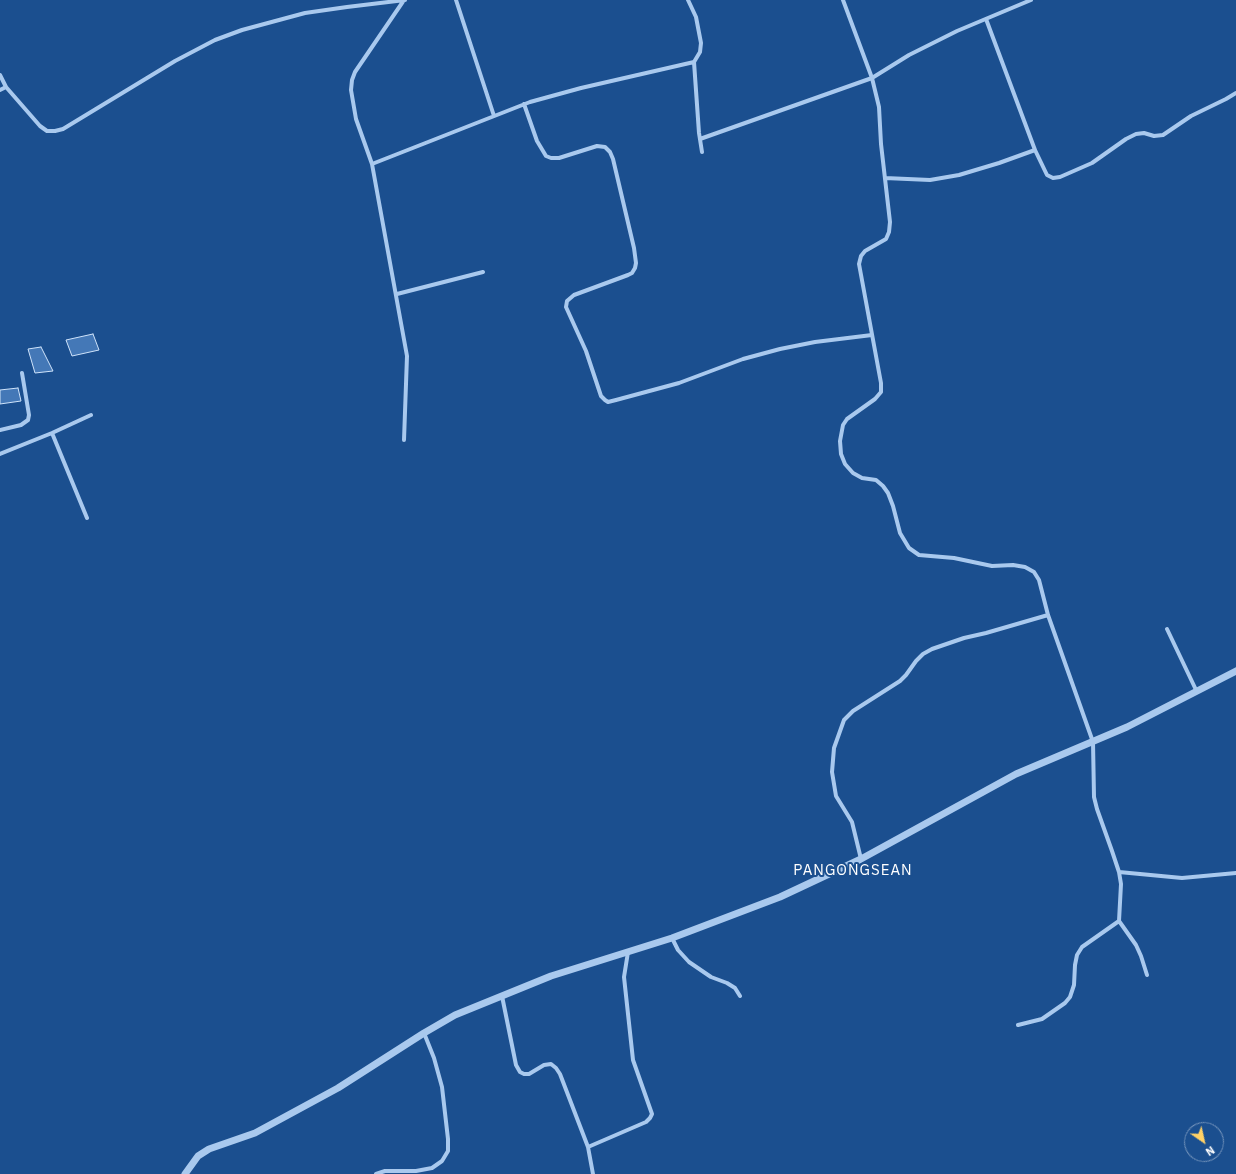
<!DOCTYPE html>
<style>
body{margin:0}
#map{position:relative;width:1236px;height:1174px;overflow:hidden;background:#1b4f8f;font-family:"IBM Plex Sans",sans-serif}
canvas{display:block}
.north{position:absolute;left:1184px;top:1122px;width:40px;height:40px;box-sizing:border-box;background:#1b4f8f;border:1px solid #7695bc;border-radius:50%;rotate:146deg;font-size:11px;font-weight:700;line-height:16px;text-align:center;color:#fff}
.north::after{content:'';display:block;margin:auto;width:14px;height:18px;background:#ffd166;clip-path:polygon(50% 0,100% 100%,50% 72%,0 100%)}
</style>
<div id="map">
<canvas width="1236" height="1174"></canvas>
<div class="north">N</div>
</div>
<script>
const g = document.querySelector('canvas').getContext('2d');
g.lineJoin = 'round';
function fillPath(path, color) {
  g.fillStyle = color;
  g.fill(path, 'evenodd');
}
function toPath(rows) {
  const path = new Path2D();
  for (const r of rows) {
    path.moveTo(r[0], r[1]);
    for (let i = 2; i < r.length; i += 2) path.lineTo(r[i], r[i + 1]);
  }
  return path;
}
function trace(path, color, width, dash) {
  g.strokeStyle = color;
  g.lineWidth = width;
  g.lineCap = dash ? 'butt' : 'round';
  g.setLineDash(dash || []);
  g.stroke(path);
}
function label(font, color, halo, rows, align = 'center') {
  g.font = font + ' "IBM Plex Sans",sans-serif';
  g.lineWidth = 4;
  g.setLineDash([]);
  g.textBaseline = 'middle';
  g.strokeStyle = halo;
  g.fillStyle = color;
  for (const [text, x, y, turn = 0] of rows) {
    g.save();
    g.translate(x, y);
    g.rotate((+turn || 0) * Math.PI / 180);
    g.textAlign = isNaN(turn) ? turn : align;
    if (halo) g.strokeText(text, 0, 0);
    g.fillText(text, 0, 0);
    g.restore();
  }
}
const building = toPath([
 [93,334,99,350,72,356,66,340,93,334],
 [41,347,53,371,35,373,28,349,41,347],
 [18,388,21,401,0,404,0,390,18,388]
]);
const minor = toPath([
 [456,0,494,116],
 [843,0,872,78,879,107,881,144,890,222,889,232,886,239,865,251,861,256,859,264,881,383,881,392,875,399,847,419,843,425,840,441,841,454,845,464,853,473,862,478,876,480,883,486,888,493,893,506,900,533,909,548,919,555,954,558,992,566,1013,565,1025,567,1034,572,1039,580,1048,615,1093,742,1094,797,1097,809,1112,851,1119,872,1182,878,1236,873],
 [986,19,1035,150],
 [694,62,699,133,702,152],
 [0,75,6,87,0,90],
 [6,87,40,126,47,131,55,131,63,129,175,61,215,40,242,30,305,13,347,7,405,0],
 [524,104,537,141,546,156,551,158,559,158,597,146,605,147,610,152,613,159,634,248,636,263,635,268,632,273,628,275,574,295,567,301,566,307,586,351,601,396,605,400,608,402,616,400,679,383,743,359,780,349,815,342,872,335],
 [700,139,872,78,909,55,957,31,1031,0],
 [372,164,530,102,581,88,694,62,700,52,701,43,696,17,688,0],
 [885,178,930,180,959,175,999,163,1035,150,1047,175,1053,178,1060,177,1092,163,1126,139,1136,134,1144,133,1154,136,1163,135,1191,116,1226,99,1236,93],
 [397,294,483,272],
 [0,430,21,425,28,420,29,415,22,373],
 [52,433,87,518],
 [404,440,407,356,372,164,356,119,351,90,352,80,355,72,404,0],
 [0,454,52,433,91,415],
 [1167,629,1197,692],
 [861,859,852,822,836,796,832,772,834,748,844,720,853,711,900,681,906,675,916,661,923,654,932,649,964,638,986,633,1048,615],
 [1119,872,1121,884,1119,921,1136,945,1141,956,1147,975],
 [672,938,678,950,689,962,711,977,727,983,735,988,740,996],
 [502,996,516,1065,520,1072,524,1074,529,1074,544,1065,551,1064,556,1068,560,1074,588,1147,593,1174],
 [1018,1025,1042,1019,1065,1003,1070,997,1074,985,1075,965,1077,955,1082,947,1119,921],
 [588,1147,646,1122,650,1118,652,1114,633,1060,624,977,628,952],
 [376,1174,385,1171,416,1171,432,1168,442,1161,448,1151,448,1139,442,1087,434,1058,424,1033]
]);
const tertiary = toPath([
 [185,1174,198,1156,209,1149,255,1133,338,1088,424,1033,455,1015,551,976,672,938,780,897,861,859,1016,774,1127,727,1236,671]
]);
const quarterNames = [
 ["PANGONGSEAN",853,871]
];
fillPath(building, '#4478b7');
trace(building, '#cfe3fa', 1);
trace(minor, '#a9c9ee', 4);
trace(tertiary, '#a9c9ee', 7);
g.letterSpacing = '1px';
label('15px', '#fff', '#1b4f8f', quarterNames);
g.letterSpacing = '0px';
</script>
